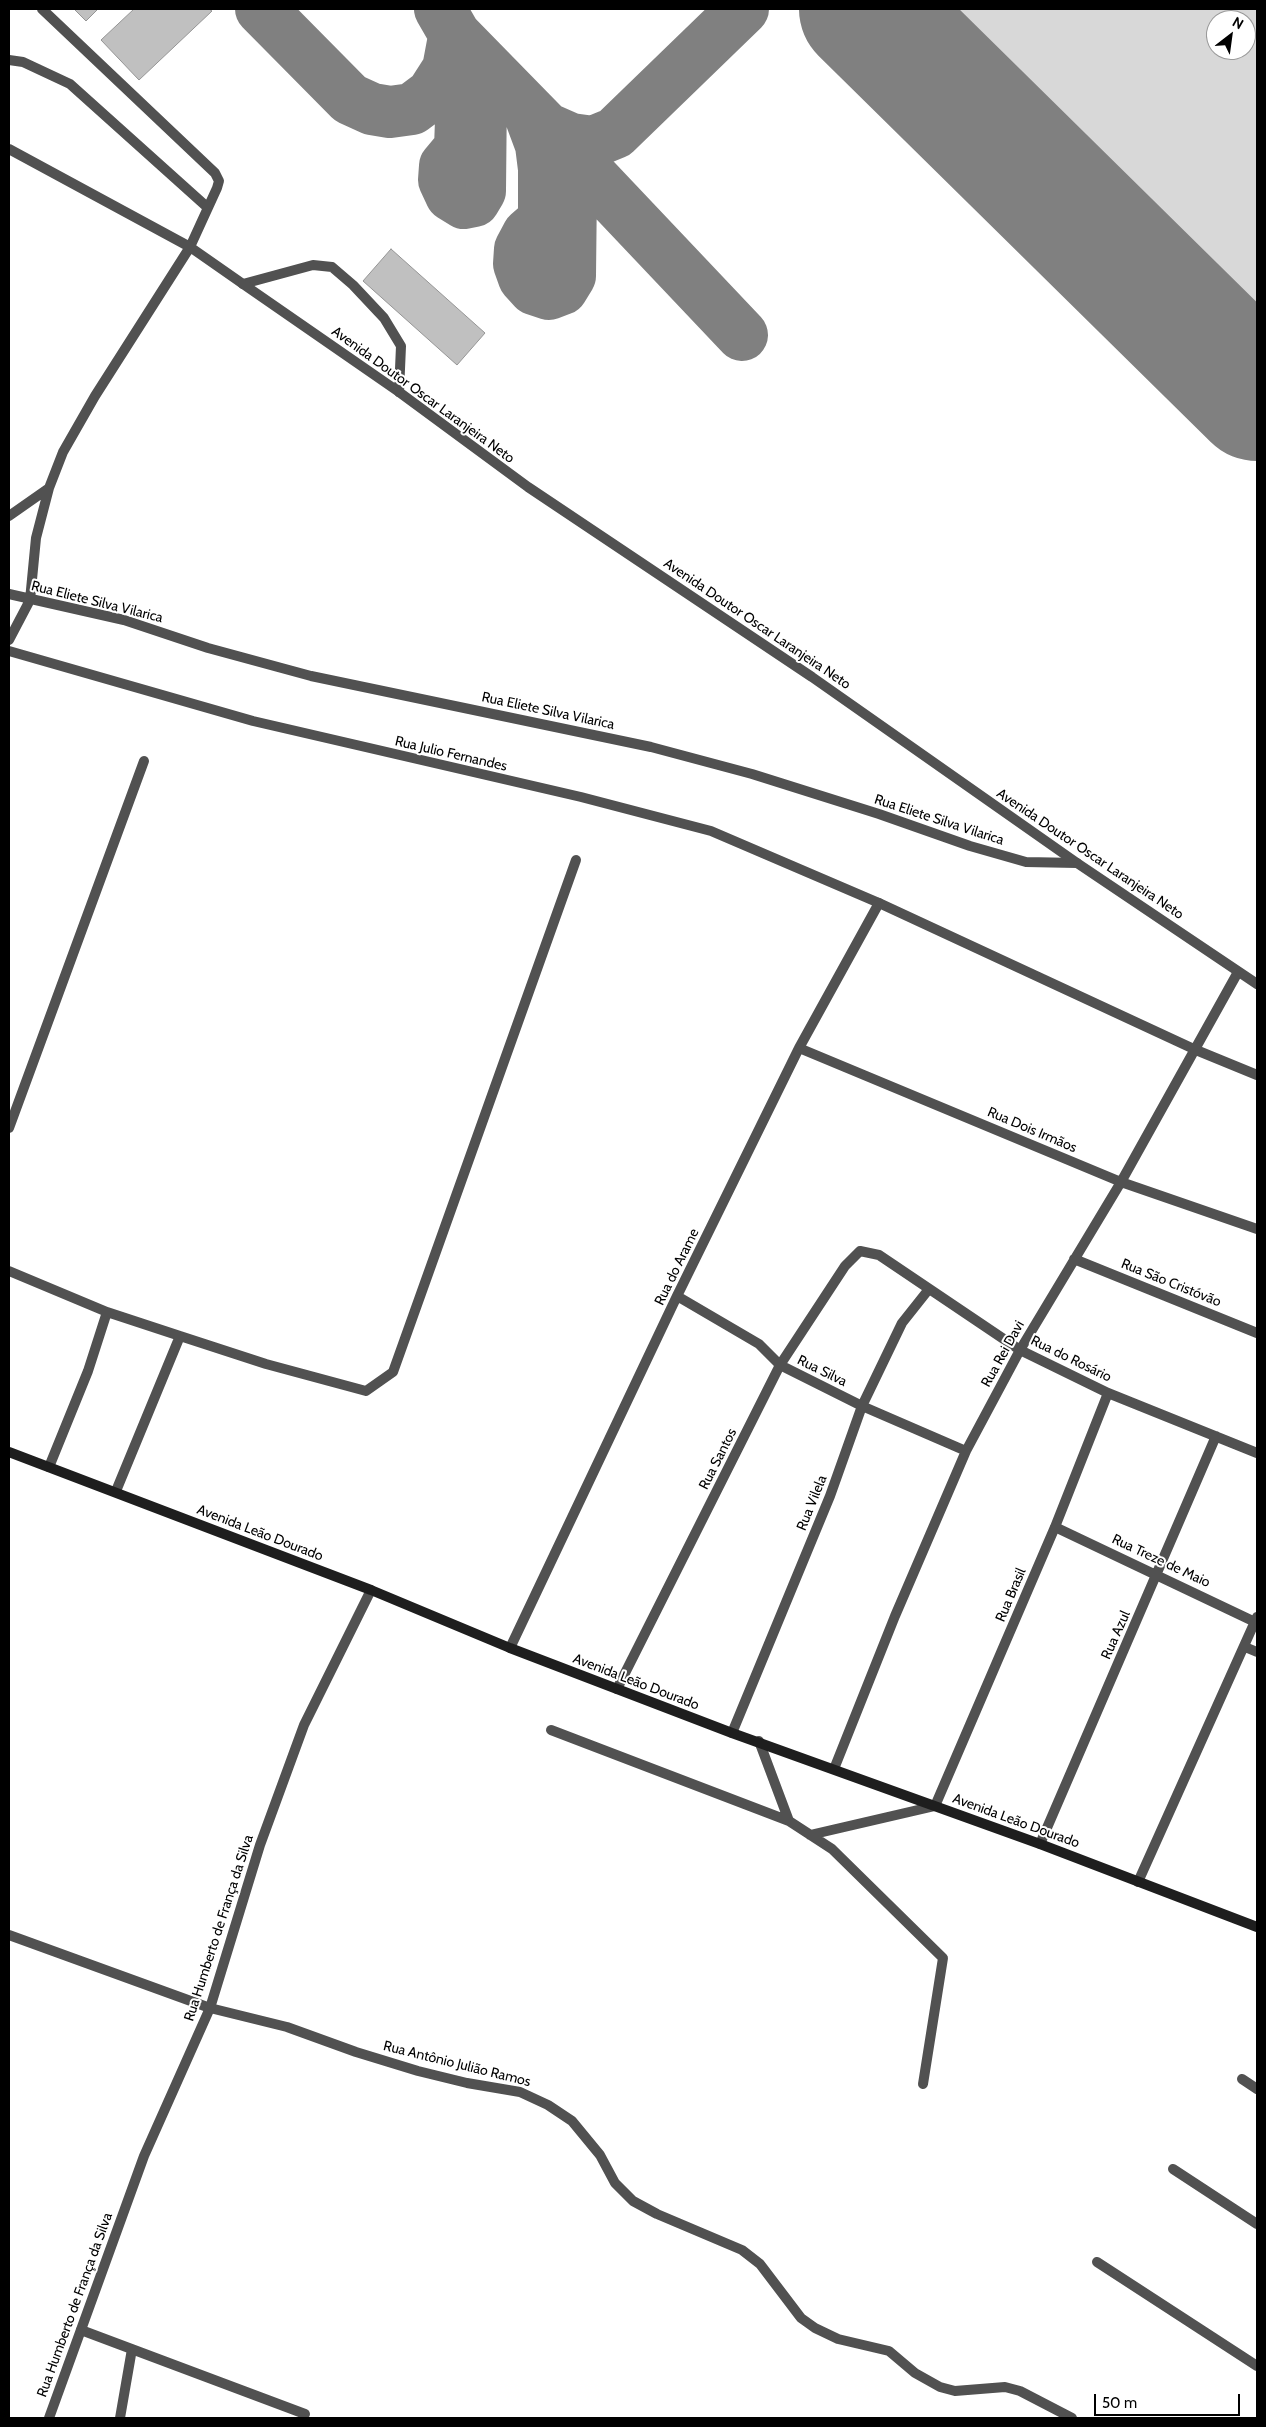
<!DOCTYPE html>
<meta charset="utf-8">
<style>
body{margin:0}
#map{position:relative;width:1266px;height:2427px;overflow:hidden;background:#fff;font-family:Cabin,sans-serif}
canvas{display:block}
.frame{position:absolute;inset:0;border:10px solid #000;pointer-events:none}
.north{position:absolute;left:1206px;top:10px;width:50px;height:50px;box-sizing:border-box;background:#fff;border:1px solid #999;border-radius:50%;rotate:30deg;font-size:14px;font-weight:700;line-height:20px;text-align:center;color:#000}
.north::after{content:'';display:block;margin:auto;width:18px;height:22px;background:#000;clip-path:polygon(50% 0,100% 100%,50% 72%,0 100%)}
.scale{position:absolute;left:1094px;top:2394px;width:146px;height:22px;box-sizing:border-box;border:2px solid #000;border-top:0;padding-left:6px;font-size:15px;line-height:18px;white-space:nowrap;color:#000;-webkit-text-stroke:4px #fff;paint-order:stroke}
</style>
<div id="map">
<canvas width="1266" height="2427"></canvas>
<div class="frame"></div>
<div class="north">N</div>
<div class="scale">50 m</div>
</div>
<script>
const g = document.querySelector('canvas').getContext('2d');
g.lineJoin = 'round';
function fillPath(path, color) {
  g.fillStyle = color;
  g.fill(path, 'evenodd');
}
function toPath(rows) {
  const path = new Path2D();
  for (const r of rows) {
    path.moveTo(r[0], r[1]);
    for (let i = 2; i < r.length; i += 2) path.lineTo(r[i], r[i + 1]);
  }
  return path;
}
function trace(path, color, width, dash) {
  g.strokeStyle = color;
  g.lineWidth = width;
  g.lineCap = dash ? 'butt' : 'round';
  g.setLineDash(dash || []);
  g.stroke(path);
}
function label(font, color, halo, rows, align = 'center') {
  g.font = font + ' Cabin,sans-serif';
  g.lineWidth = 4;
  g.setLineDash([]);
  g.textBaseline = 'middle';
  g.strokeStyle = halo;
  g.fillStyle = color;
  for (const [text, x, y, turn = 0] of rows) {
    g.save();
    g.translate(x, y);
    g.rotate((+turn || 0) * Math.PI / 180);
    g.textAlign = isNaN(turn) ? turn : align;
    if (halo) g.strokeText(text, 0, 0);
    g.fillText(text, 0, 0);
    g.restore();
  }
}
const green = toPath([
 [935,9,1257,9,1257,326],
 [1216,20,1246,20,1246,50,1216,50]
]);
const taxiway = toPath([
 [261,9,350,99,372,109,390,112,412,109,432,94,448,69,454,37],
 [440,9,455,35,546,128,571,139,593,142,615,133,743,9],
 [460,40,463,64,460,148,445,166,444,180,451,195,464,203,474,201,480,191,481,89,474,55],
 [528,110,541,145,544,169,544,220,528,234,520,249,519,264,524,278,534,289,549,294,562,289,570,276,571,186,564,161,546,128,742,335]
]);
const runway = toPath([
 [865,9,1257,395]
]);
const building = toPath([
 [74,9,98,9,86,21,74,9],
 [134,9,209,9,212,11,139,80,101,40,134,9],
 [391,249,485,333,457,365,363,281,391,249]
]);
const service = toPath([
 [42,9,215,173,219,181,217,188,190,247],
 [9,60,23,62,70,84,207,207],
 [243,284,313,265,332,267,353,285,384,318,401,346,399,392],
 [9,651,253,721,581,797,711,831,879,903],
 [9,1128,144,761],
 [9,1271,107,1312,88,1371,49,1467],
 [107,1312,180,1336],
 [116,1491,180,1336,266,1364,366,1391,393,1372,576,860],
 [551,1730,789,1821],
 [759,1741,789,1821,832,1849,943,1958,923,2084],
 [810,1835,935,1806],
 [9,1935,210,2008,287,2027,356,2052,418,2071,467,2083,520,2092,548,2105,572,2121,600,2155,615,2183,633,2201,657,2214,742,2250,760,2264,801,2318,815,2328,838,2339,889,2351,915,2373,940,2387,955,2391,1005,2387,1020,2391,1072,2418],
 [1242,2079,1257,2089],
 [1173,2169,1257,2224],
 [1097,2262,1257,2366],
 [81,2330,305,2414],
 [120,2418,132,2349]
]);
const minor = toPath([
 [9,149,190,247,243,284],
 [9,516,49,488],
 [9,594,124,620,208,648,311,676,651,747,752,774,879,814,970,846,1026,862,1077,863],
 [9,640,30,600,36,538,49,488,63,452,95,396,190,247],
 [799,1048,1121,1182,1257,1229],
 [1074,1259,1257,1333],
 [677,1296,759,1344,780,1365,862,1406,966,1451],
 [1055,1527,1255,1622],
 [1245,1647,1257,1652],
 [510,1648,677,1296,799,1048,879,903,1196,1050,1257,1075],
 [617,1689,780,1365,845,1266,860,1251,879,1255,1020,1350,1108,1393,1257,1453],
 [732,1733,830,1496,862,1406,902,1323,929,1289],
 [834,1769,895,1616,966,1451,1020,1350,1121,1182,1238,972],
 [935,1806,1055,1527,1108,1393],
 [1040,1844,1216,1436],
 [1138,1882,1257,1617],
 [49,2418,144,2156,210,2008,260,1845,304,1725,371,1590]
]);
const tertiary = toPath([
 [243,284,399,392,528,487,812,677,1077,863,1257,984]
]);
const secondary = toPath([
 [9,1452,371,1590,510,1648,732,1733,1040,1844,1257,1927]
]);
const streetNames = [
 ["Avenida Doutor Oscar Laranjeira Neto",423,395,36],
 ["Rua Eliete Silva Vilarica",97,602,14],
 ["Avenida Doutor Oscar Laranjeira Neto",757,624,34],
 ["Rua Eliete Silva Vilarica",548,711,12],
 ["Rua Julio Fernandes",451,754,13],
 ["Rua Eliete Silva Vilarica",939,820,18],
 ["Avenida Doutor Oscar Laranjeira Neto",1090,854,34],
 ["Rua Dois Irmãos",1032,1130,23],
 ["Rua do Arame",677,1267,-64],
 ["Rua São Cristóvão",1171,1283,22],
 ["Rua Rei Davi",1003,1354,-61],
 ["Rua do Rosário",1071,1359,26],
 ["Rua Silva",822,1371,26],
 ["Rua Santos",718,1459,-63],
 ["Rua Vilela",812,1503,-68],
 ["Avenida Leão Dourado",260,1533,21],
 ["Rua Treze de Maio",1161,1561,25],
 ["Rua Brasil",1011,1595,-67],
 ["Rua Azul",1116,1635,-66],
 ["Avenida Leão Dourado",636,1682,21],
 ["Avenida Leão Dourado",1016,1821,20],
 ["Rua Humberto de França da Silva",219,1928,-72],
 ["Rua Antônio Julião Ramos",457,2064,14],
 ["Rua Humberto de França da Silva",75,2305,-70]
];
fillPath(green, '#d8d8d8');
trace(taxiway, '#808080', 52);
trace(runway, '#808080', 132);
fillPath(building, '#c0c0c0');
trace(building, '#959595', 1);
trace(service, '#515151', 10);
trace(minor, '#515151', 10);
trace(tertiary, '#515151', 10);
trace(secondary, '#1e1e1e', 10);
label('14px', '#000', '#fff', streetNames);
</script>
